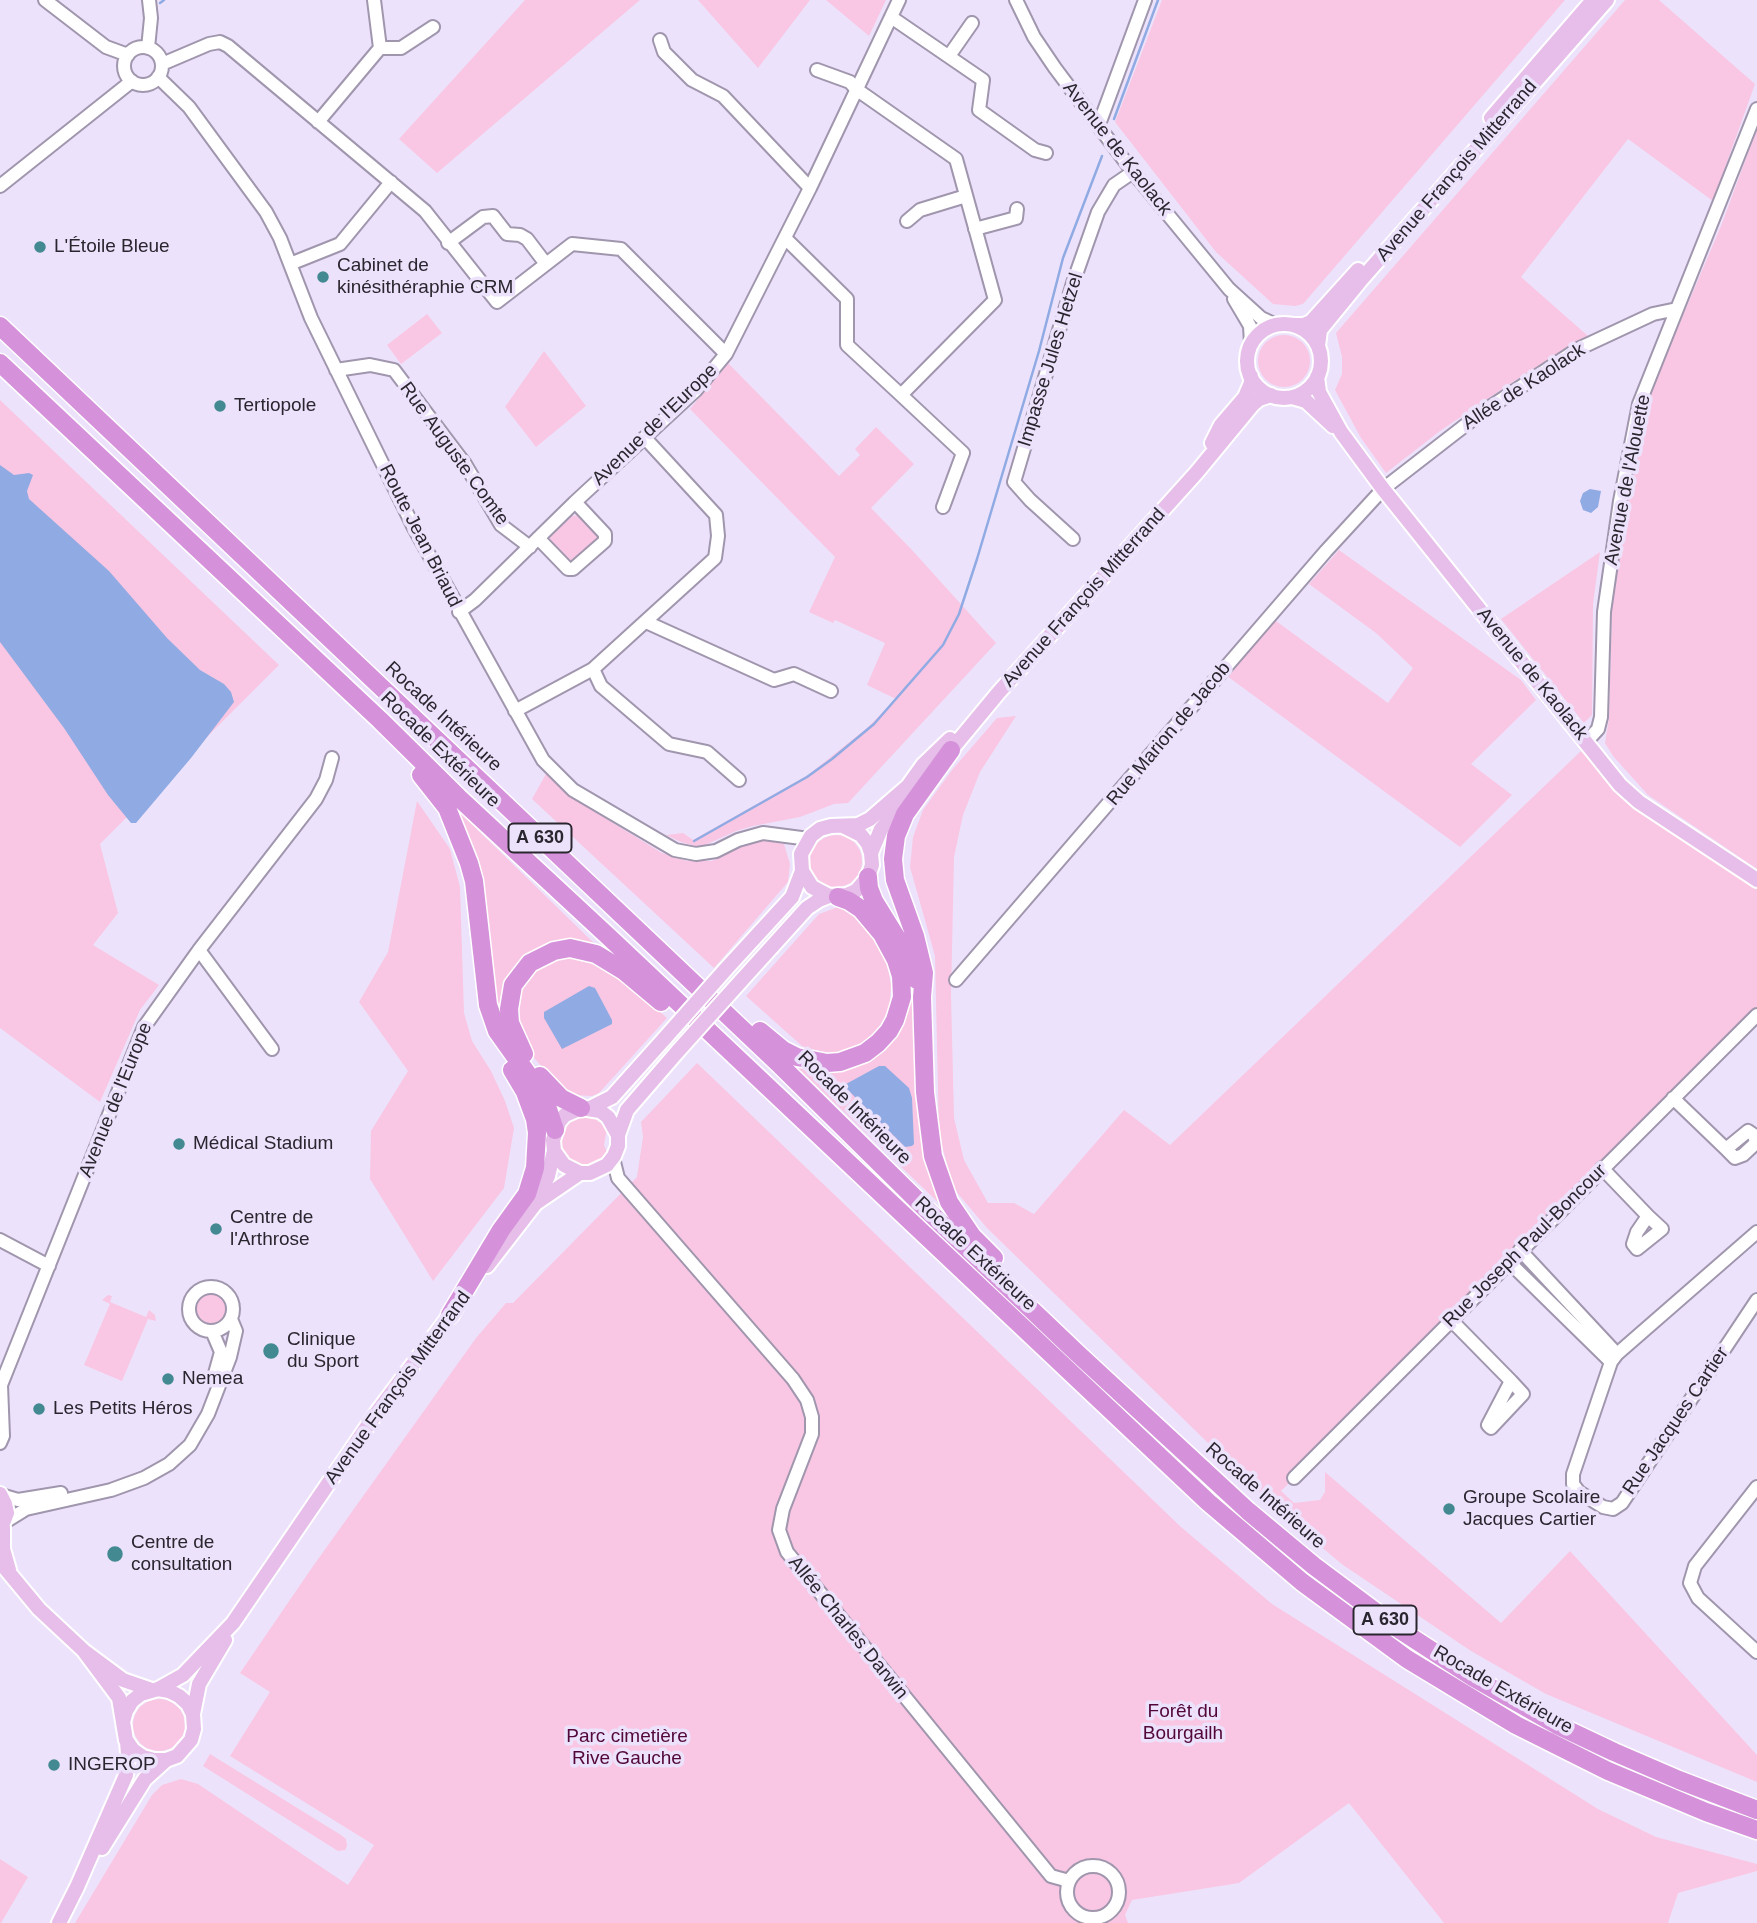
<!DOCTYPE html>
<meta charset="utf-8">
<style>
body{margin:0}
canvas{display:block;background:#ede2fb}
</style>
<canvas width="1757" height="1923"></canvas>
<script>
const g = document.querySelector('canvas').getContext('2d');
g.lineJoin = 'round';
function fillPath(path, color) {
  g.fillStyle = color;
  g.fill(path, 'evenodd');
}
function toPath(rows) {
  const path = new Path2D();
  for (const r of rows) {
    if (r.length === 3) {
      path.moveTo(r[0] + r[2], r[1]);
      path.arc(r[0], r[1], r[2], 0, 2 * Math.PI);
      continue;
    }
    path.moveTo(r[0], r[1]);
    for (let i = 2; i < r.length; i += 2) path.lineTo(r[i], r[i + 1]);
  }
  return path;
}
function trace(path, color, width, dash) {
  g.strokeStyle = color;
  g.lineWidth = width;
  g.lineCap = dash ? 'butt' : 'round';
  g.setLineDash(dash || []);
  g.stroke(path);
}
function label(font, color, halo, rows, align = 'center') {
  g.font = font + ' Helvetica,sans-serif';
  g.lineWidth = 7;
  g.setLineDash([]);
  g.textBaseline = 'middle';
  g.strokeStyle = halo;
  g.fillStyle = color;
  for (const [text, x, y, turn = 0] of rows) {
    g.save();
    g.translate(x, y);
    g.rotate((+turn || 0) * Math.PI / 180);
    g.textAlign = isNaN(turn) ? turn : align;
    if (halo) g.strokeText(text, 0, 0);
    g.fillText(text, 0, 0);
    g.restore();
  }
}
const green = toPath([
 [525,0,640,0,437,173,399,139],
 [698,0,810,0,758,68],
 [826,0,886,0,869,36],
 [1162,0,1565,0,1303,304,1295,306,1273,304,1216,252,1115,122],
 [1625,0,1659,0,1755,84,1713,201,1628,139,1521,277,1588,336,1514,381,1440,431,1386,473,1361,438,1335,390,1342,374,1342,357,1336,333],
 [1757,129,1757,869,1648,795,1613,756,1605,743,1609,719,1612,610,1624,509,1641,414,1721,226],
 [427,314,442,333,401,364,387,345],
 [1284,361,26],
 [544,351,586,406,536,447,505,407],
 [728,363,839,476,860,455,855,449,876,427,914,464,871,508,912,550,996,643,848,803,834,804,800,817,753,826,736,831,705,845,695,846,681,842,666,835,683,833,693,840,808,775,867,728,896,699,867,685,885,643,835,620,833,623,809,612,835,557,690,409],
 [0,400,279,665,100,844,118,913,93,945,159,985,140,1010,100,1102,0,1028],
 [580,515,600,536,600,540,572,565,551,545,550,536,572,516],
 [1339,550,1521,680,1536,700,1471,764,1512,795,1460,847,1227,676,1276,621,1388,703,1413,668,1376,633,1309,584],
 [1600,552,1593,604,1592,715,1584,723,1501,619],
 [1016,716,980,772,963,815,954,857,951,995,954,1118,964,1160,988,1203,1014,1203,1034,1214,1124,1110,1170,1145,1581,751,1620,785,1757,880,1757,1015,1281,1491,1294,1503,1320,1500,1325,1492,1325,1472,1501,1623,1570,1551,1757,1755,1757,1782,1546,1694,1471,1651,1343,1565,1277,1510,987,1228,954,1189,939,1135,935,956,910,867,913,837,923,810,952,770,997,718],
 [546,774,574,797,613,823,662,853,687,861,712,861,753,841,769,840,784,844,790,864,788,882,714,968,532,799],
 [417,801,450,849,460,887,464,1013,472,1041,491,1071,505,1101,514,1128,504,1188,433,1281,370,1179,371,1131,408,1071,359,1002,388,952],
 [453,806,599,948,528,958,507,1026,496,1016],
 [836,861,26],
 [838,907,853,914,878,945,887,964,891,984,890,1002,884,1019,872,1037,853,1048,835,1053,817,1052,802,1046,746,996,819,914],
 [578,956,609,967,667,1018,599,1093,592,1096,571,1095,559,1087,530,1053,515,1012,517,995,534,968,549,959],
 [905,959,914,992,943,1207,790,1060,807,1066,887,1044],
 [697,1063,1181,1527,1272,1604,1598,1809,1656,1837,1757,1864,1757,1871,1678,1893,1668,1923,1444,1923,1349,1803,1239,1883,1132,1900,1125,1915,1128,1923,75,1923,152,1795,162,1785,181,1779,198,1784,348,1885,374,1845,230,1756,270,1692,240,1673,311,1569,476,1338,506,1303,513,1303,637,1177,643,1137,641,1122],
 [581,1116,593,1117,607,1128,604,1145,607,1152,600,1161,593,1164,582,1165,570,1161,560,1147,560,1141,566,1125],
 [210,1309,16],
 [108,1295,112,1296,110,1302,146,1317,149,1310,155,1315,156,1321,148,1319,122,1381,84,1365,110,1304,102,1300],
 [159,1725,26],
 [210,1754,341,1835,346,1839,347,1846,345,1850,338,1851,203,1766],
 [0,1859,28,1877,1,1923,0,1923]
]);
const water = toPath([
 [0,465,14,475,29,473,33,475,27,491,29,499,109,571,167,638,200,670,224,684,231,692,234,702,191,758,136,823,131,823,108,795,64,728,0,642],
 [1590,489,1601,491,1598,507,1591,513,1583,510,1580,501,1583,493],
 [589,986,595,988,612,1020,612,1024,562,1049,544,1018,544,1012],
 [879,1066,885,1066,909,1088,912,1098,914,1144,912,1146,905,1147,845,1087,846,1084]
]);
const stream = toPath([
 [160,3,164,0],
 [1114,119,1158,0],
 [694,841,807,777,832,759,874,724,943,645,959,614,977,559,1039,351,1063,258,1102,156]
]);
const minor = toPath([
 [45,0,106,47,128,55],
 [1016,0,1034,37,1055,68,1133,172,1229,289,1261,318,1276,325],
 [891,17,983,80,979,110,1035,150,1046,153],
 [660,40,664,52,692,80,723,96,810,188],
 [143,66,19],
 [148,48,151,18,149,0],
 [380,48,401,48,433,27],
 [949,56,972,23],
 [162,64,209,44,220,42,228,46,425,211,497,302,572,244,621,249,726,354],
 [158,77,189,107,266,212,280,238,311,318,413,526,543,760,573,790,675,850,696,854,716,851,738,840,763,833,809,839],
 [318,122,380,48,374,0],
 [1096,123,1101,119,1145,0],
 [0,186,132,81],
 [907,221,920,210,966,196],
 [975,229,1016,218,1017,209],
 [785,238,847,299,847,345,901,395,995,300,956,159,856,89,850,82,817,70],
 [448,243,483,217,493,216,507,234,520,235,527,239,546,264],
 [290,264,340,244,391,182],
 [1234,299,1250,326,1251,344],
 [336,370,370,365,394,370,465,464,501,525,530,547],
 [901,395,963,453,943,507],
 [538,538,568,569,573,569,605,541,605,534,575,502],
 [1073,539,1030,500,1014,482,1073,283,1098,212,1114,185,1133,172],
 [459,612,475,600,575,502,696,390,726,354,810,188,899,0],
 [646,622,774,680,794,674,831,691],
 [593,669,601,686,669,744,707,752,739,780],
 [515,711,593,669,715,558,718,536,716,515,645,438],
 [1586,742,1598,729,1601,717,1604,612,1620,501,1639,404,1757,109],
 [199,950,272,1049],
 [956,980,1326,551,1383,489,1481,413,1578,349,1653,314,1677,309],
 [1673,1098,1726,1149,1735,1158,1743,1155,1756,1143,1754,1135,1748,1131,1726,1149],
 [613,1158,618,1178,793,1379,807,1400,812,1417,812,1434,783,1509,779,1530,787,1552,1051,1876,1069,1881],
 [1602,1168,1648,1216,1637,1232,1633,1244,1637,1249,1662,1229,1648,1216],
 [1757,1232,1617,1354,1611,1362,1573,1474,1573,1484,1579,1492,1603,1507,1613,1509,1622,1503,1757,1300],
 [0,1240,49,1266],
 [1520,1250,1617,1354],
 [1509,1262,1611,1362],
 [211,1309,22],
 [1451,1320,1511,1381,1523,1394,1491,1428,1488,1425,1511,1381],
 [212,1331,221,1352,214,1377],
 [0,1443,3,1436,1,1385,144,1027,199,950,316,799,326,780,332,758],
 [1294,1478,1757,1015],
 [1757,1487,1695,1566,1690,1583,1698,1598,1757,1652],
 [1,1495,18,1500,61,1493],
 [5,1522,26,1509,111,1490,144,1478,169,1464,190,1445,208,1414,230,1357,236,1331,231,1319],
 [1093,1892,26]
]);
const major = toPath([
 [1491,118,1593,0],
 [1284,361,37],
 [1293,325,1304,325,1311,322,1358,270],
 [1318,346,1320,330,1360,281,1607,0],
 [1317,377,1319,392,1341,432,1383,489,1620,785,1639,802,1757,880],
 [1292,397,1306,401,1333,426],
 [1212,443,1221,425,1245,397,1251,383,1251,376],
 [946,756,999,692,1197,472,1253,404,1259,399,1271,395],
 [843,826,861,835,868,844,871,853,872,865,868,877,856,891,847,895,829,896,812,887,802,871,801,854,811,836,820,829,831,826,858,825,870,819,908,786,923,765,950,739],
 [871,853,881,829,909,797],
 [726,969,792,897,802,871],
 [740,982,807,908,819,900,829,896],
 [590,1108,612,1097,664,1039],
 [618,1135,608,1117,600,1111,581,1108,565,1115,559,1122,553,1140,554,1151,564,1165,580,1173,590,1173,607,1165,614,1156,618,1146,618,1135,627,1110,678,1051],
 [536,1203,580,1173],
 [487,1266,535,1204,548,1176,554,1151],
 [0,1494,5,1504,7,1513,0,1531],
 [3,1527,3,1549,9,1570],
 [0,1562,39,1609,84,1651,123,1680,152,1690],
 [84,1651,119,1698,126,1740,133,1750,143,1757,154,1760,166,1760,177,1756,191,1740,194,1729,193,1714,188,1704,179,1696,169,1691,158,1689,141,1694,132,1701,126,1711,123,1722],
 [158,1689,183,1675,233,1623,375,1415,456,1307],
 [193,1714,199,1684,225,1640],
 [102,1848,145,1779,166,1760],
 [59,1923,77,1887,126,1775,128,1754,127,1741]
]);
const highway = toPath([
 [0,326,779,1064,927,1210,1077,1353,1248,1511,1314,1566,1397,1628,1474,1678,1557,1725,1614,1752,1679,1780,1757,1810],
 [0,363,380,720,458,797,610,938,1208,1502,1302,1582,1407,1659,1516,1725,1608,1771,1706,1812,1757,1830],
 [951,750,905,814,896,836,893,859,895,880,915,936,924,973,922,997,925,1092,933,1156,949,1202,972,1236,994,1258],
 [421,775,447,808,469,863,474,881,488,1005,497,1031,544,1097,555,1130],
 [868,877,869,888,874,901,911,961,917,980],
 [760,1031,783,1050,797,1057,827,1063,840,1062,865,1053,878,1043,889,1031,895,1020,902,997,901,976,896,960,882,934,861,909,849,901,838,897],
 [524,1054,510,1023,509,1009,513,985,530,963,554,951,570,948,596,954,624,971,661,1002],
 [540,1076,561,1098,581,1108],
 [450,1315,501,1230,527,1194,535,1168,537,1133,535,1119,525,1092,512,1070]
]);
const majorBridge = toPath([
 [664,1039,726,969],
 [678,1051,740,982]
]);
const markers = [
 [40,247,7,"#428991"],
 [323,277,7,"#428991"],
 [220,406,7,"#428991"],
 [179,1144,7,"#428991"],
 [216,1229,7,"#428991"],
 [271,1351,9,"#428991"],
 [168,1379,7,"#428991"],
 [39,1409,7,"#428991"],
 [1449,1509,7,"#428991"],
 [115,1554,9,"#428991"],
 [54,1765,7,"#428991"]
];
const shields = [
 [540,838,63],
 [1385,1620,63]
];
const shieldNames = [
 ["A 630",540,838],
 ["A 630",1385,1620]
];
const streetNames = [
 ["Avenue de Kaolack",1117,149,52],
 ["Avenue François Mitterrand",1457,171,-49],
 ["Impasse Jules Hetzel",1051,360,-73],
 ["Allée de Kaolack",1524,387,-33],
 ["Avenue de l'Europe",655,425,-44],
 ["Rue Auguste Comte",454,454,54],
 ["Avenue de l'Alouette",1628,480,-79],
 ["Route Jean Briaud",420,536,63],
 ["Avenue François Mitterrand",1084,598,-48],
 ["Avenue de Kaolack",1532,674,51],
 ["Rocade Intérieure",443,717,43],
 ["Rue Marion de Jacob",1169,734,-50],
 ["Rocade Extérieure",440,750,44],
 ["Avenue de l'Europe",116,1100,-68],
 ["Rocade Intérieure",854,1108,45],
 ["Rue Joseph Paul-Boncour",1525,1246,-45],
 ["Rocade Extérieure",975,1254,43],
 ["Avenue François Mitterrand",398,1388,-54],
 ["Rue Jacques Cartier",1676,1421,-56],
 ["Rocade Intérieure",1265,1496,41],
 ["Allée Charles Darwin",848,1628,51],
 ["Rocade Extérieure",1503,1690,30]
];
const poiNames = [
 ["L'Étoile Bleue",54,247],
 ["Cabinet de",337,266],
 ["kinésithéraphie CRM",337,288],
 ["Tertiopole",234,406],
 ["Médical Stadium",193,1144],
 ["Centre de",230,1218],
 ["l'Arthrose",230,1240],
 ["Clinique",287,1340],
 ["du Sport",287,1362],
 ["Nemea",182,1379],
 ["Les Petits Héros",53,1409],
 ["Groupe Scolaire",1463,1498],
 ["Jacques Cartier",1463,1520],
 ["Centre de",131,1543],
 ["consultation",131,1565],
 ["INGEROP",68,1765]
];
const parkNames = [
 ["Forêt du",1183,1712],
 ["Bourgailh",1183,1734],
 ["Parc cimetière",627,1737],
 ["Rive Gauche",627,1759]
];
fillPath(green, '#f9c7e3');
fillPath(water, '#90abe3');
trace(stream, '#90abe3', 2.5);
trace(minor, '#a096ad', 16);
trace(major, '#fff', 18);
trace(highway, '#fff', 21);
trace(minor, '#fff', 12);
trace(major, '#e6bee9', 14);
trace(highway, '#d592da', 18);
trace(majorBridge, '#fff', 18, []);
trace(majorBridge, '#e6bee9', 14);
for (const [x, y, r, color] of markers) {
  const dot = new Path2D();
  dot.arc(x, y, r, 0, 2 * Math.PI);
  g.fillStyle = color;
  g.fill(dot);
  trace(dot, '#ede2fb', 2.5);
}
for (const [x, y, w] of shields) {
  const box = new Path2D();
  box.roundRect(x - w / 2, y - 14.5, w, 29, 5);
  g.fillStyle = '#ede2fb';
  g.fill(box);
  trace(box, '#2a262f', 2);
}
label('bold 18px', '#2a262f', null, shieldNames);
label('19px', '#2a262f', '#ede2fb', streetNames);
label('19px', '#2a262f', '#ede2fb', poiNames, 'left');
label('19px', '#52073a', '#ede2fb', parkNames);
</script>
